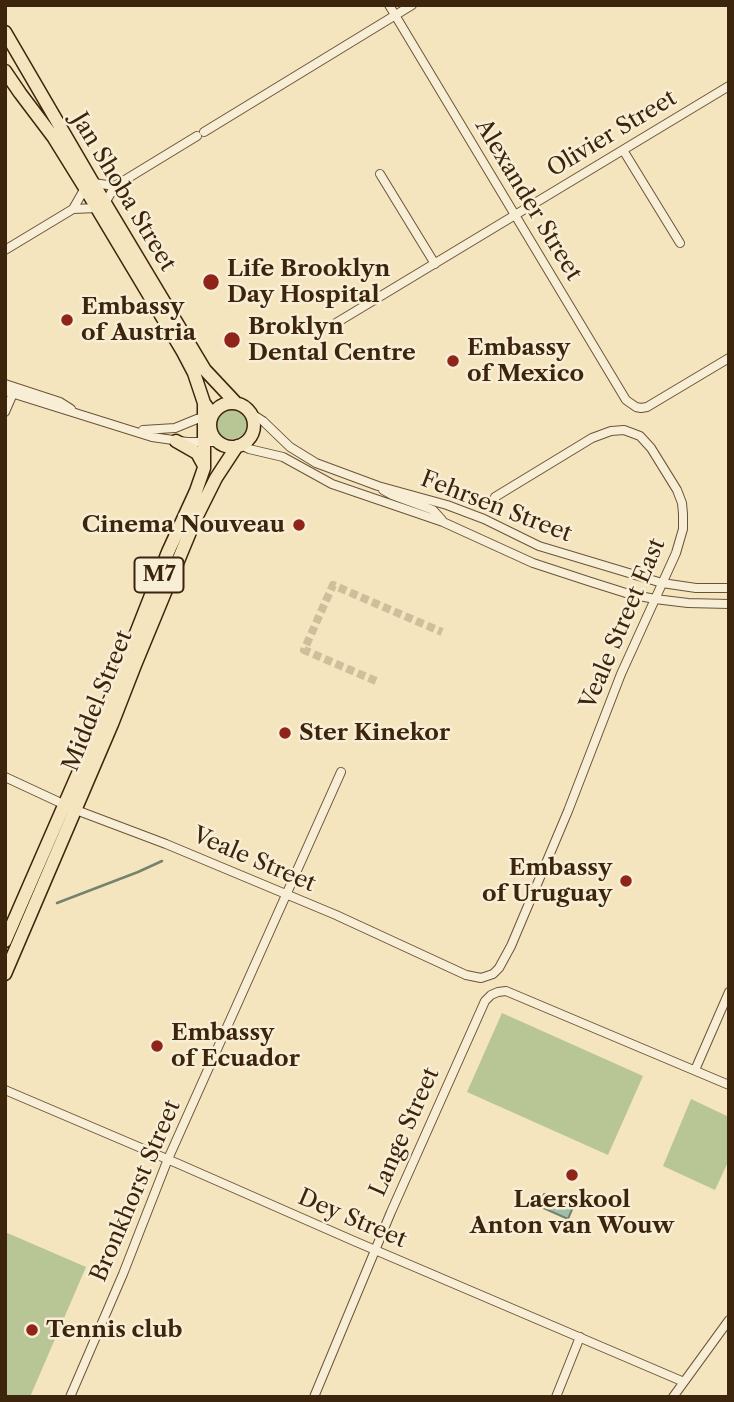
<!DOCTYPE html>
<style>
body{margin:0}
#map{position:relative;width:734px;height:1402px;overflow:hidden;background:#f4e5be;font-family:"Libre Caslon Text",serif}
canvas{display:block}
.frame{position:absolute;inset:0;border:7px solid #3c240d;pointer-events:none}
</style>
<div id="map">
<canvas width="734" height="1402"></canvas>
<div class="frame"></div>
</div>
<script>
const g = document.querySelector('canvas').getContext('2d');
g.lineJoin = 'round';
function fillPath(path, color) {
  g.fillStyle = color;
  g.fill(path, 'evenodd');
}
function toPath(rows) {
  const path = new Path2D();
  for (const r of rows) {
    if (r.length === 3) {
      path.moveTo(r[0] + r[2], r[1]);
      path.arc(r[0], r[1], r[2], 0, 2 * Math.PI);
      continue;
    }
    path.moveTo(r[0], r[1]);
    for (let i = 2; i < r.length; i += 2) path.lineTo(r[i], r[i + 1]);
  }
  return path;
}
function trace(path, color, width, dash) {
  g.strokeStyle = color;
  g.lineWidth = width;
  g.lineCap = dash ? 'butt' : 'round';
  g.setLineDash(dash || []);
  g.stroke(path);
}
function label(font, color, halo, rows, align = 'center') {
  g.font = font + ' "Libre Caslon Text",serif';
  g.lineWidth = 5;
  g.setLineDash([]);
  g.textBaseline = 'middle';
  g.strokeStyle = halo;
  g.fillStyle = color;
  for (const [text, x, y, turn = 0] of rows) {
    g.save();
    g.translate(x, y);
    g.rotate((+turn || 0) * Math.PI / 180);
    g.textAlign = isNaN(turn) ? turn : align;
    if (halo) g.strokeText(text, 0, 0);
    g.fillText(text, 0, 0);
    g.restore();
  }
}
const green = toPath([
 [231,422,17],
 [502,1013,643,1076,608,1155,467,1092],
 [691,1099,729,1117,729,1160,715,1190,663,1166],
 [5,1232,86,1267,30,1397,12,1397,5,1394]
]);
const water = toPath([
 [544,1194,573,1207,568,1219,539,1206,544,1194]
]);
const stream = toPath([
 [57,903,138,872,162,861]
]);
const streetTunnel = toPath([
 [376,681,304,650,333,585,442,632]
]);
const street = toPath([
 [389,5,626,400,636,407,641,408,647,407,729,358],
 [204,132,412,5],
 [623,150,680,243],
 [380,174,435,264],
 [93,183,115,186],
 [105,203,115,186,197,136],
 [73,209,85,188],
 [5,250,73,209,97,208],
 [336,323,729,86],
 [5,384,60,402,71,409],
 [5,391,152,437,187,442,218,442],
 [5,412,15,389],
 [252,414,263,421,290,447,316,463,378,486,447,505,484,519,539,546,662,583,696,588,729,588],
 [143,430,175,428,197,419,208,417],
 [241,445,249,449,283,457,332,484,443,522,533,563,591,582,629,594,655,599,688,603,729,604],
 [383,490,392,495,433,510,442,520],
 [5,777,76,810,166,844,336,915,466,975,481,978,493,974,499,968,511,946,568,811,621,674,676,553,683,529,683,514,682,503,677,490,651,448,640,436,624,430,611,431,592,438,495,497],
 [695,1070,729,992],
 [5,1090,181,1165,354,1241,684,1382],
 [70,1397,123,1274,168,1159,341,772],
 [314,1397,391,1212,485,1001,491,995,498,992,506,991,729,1085],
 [556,1397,580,1337],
 [673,1397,729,1320]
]);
const primary = toPath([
 [5,32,93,183,205,370,235,402],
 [5,71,20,93,54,138,85,188,183,352,194,373,204,403,212,414],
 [232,425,22],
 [176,441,197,453,203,464],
 [5,941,107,707,168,552,196,491,204,468,204,403],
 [5,974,112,724,135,665,195,520,216,478,237,446]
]);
const markers = [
 [211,282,9,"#8f2418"],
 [67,320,7,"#8f2418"],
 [232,340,9,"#8f2418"],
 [453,361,7,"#8f2418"],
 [299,525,7,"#8f2418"],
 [285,733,7,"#8f2418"],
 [626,881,7,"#8f2418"],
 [157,1046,7,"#8f2418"],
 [572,1175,7,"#8f2418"],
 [32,1330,7,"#8f2418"]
];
const shields = [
 [159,575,49]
];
const shieldNames = [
 ["M7",159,575]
];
const streetNames = [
 ["Olivier Street",612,134,-31],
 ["Jan Shoba Street",123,192,59],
 ["Alexander Street",528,200,59],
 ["Fehrsen Street",496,507,21],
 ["Veale Street East",623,624,-67],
 ["Middel Street",98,701,-68],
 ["Veale Street",254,860,23],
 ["Lange Street",405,1132,-66],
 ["Bronkhorst Street",136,1191,-67],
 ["Dey Street",352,1219,23]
];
const poiNames = [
 ["Life Brooklyn",227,269],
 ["Day Hospital",227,295],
 ["Embassy",81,307],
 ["of Austria",81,333],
 ["Broklyn",248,327],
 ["Dental Centre",248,353],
 ["Embassy",467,348],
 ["of Mexico",467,374],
 ["Cinema Nouveau",285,525,"right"],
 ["Ster Kinekor",299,733],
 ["Embassy",612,868,"right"],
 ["of Uruguay",612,894,"right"],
 ["Embassy",171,1033],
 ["of Ecuador",171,1059],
 ["Laerskool",572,1200,"center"],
 ["Anton van Wouw",572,1226,"center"],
 ["Tennis club",46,1330]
];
fillPath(green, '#b8c594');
fillPath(water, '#9ec0ab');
trace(water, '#77826c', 2);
trace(stream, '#77826c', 2.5);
trace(streetTunnel, '#cfbe9b', 8, [8, 4]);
trace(street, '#6a5439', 10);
trace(primary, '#3c240d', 15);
trace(street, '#f8eed5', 8);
trace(primary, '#f4e5be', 12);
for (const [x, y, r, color] of markers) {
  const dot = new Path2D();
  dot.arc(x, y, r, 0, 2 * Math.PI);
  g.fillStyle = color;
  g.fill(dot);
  trace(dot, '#f8eed5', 2.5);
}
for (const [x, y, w] of shields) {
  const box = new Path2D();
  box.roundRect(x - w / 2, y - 17.5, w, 35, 5);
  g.fillStyle = '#f8eed5';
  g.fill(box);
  trace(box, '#3c240d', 2);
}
label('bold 21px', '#3c240d', null, shieldNames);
label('23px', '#3c240d', '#f8eed5', streetNames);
label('bold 23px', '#3c240d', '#f8eed5', poiNames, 'left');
</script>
